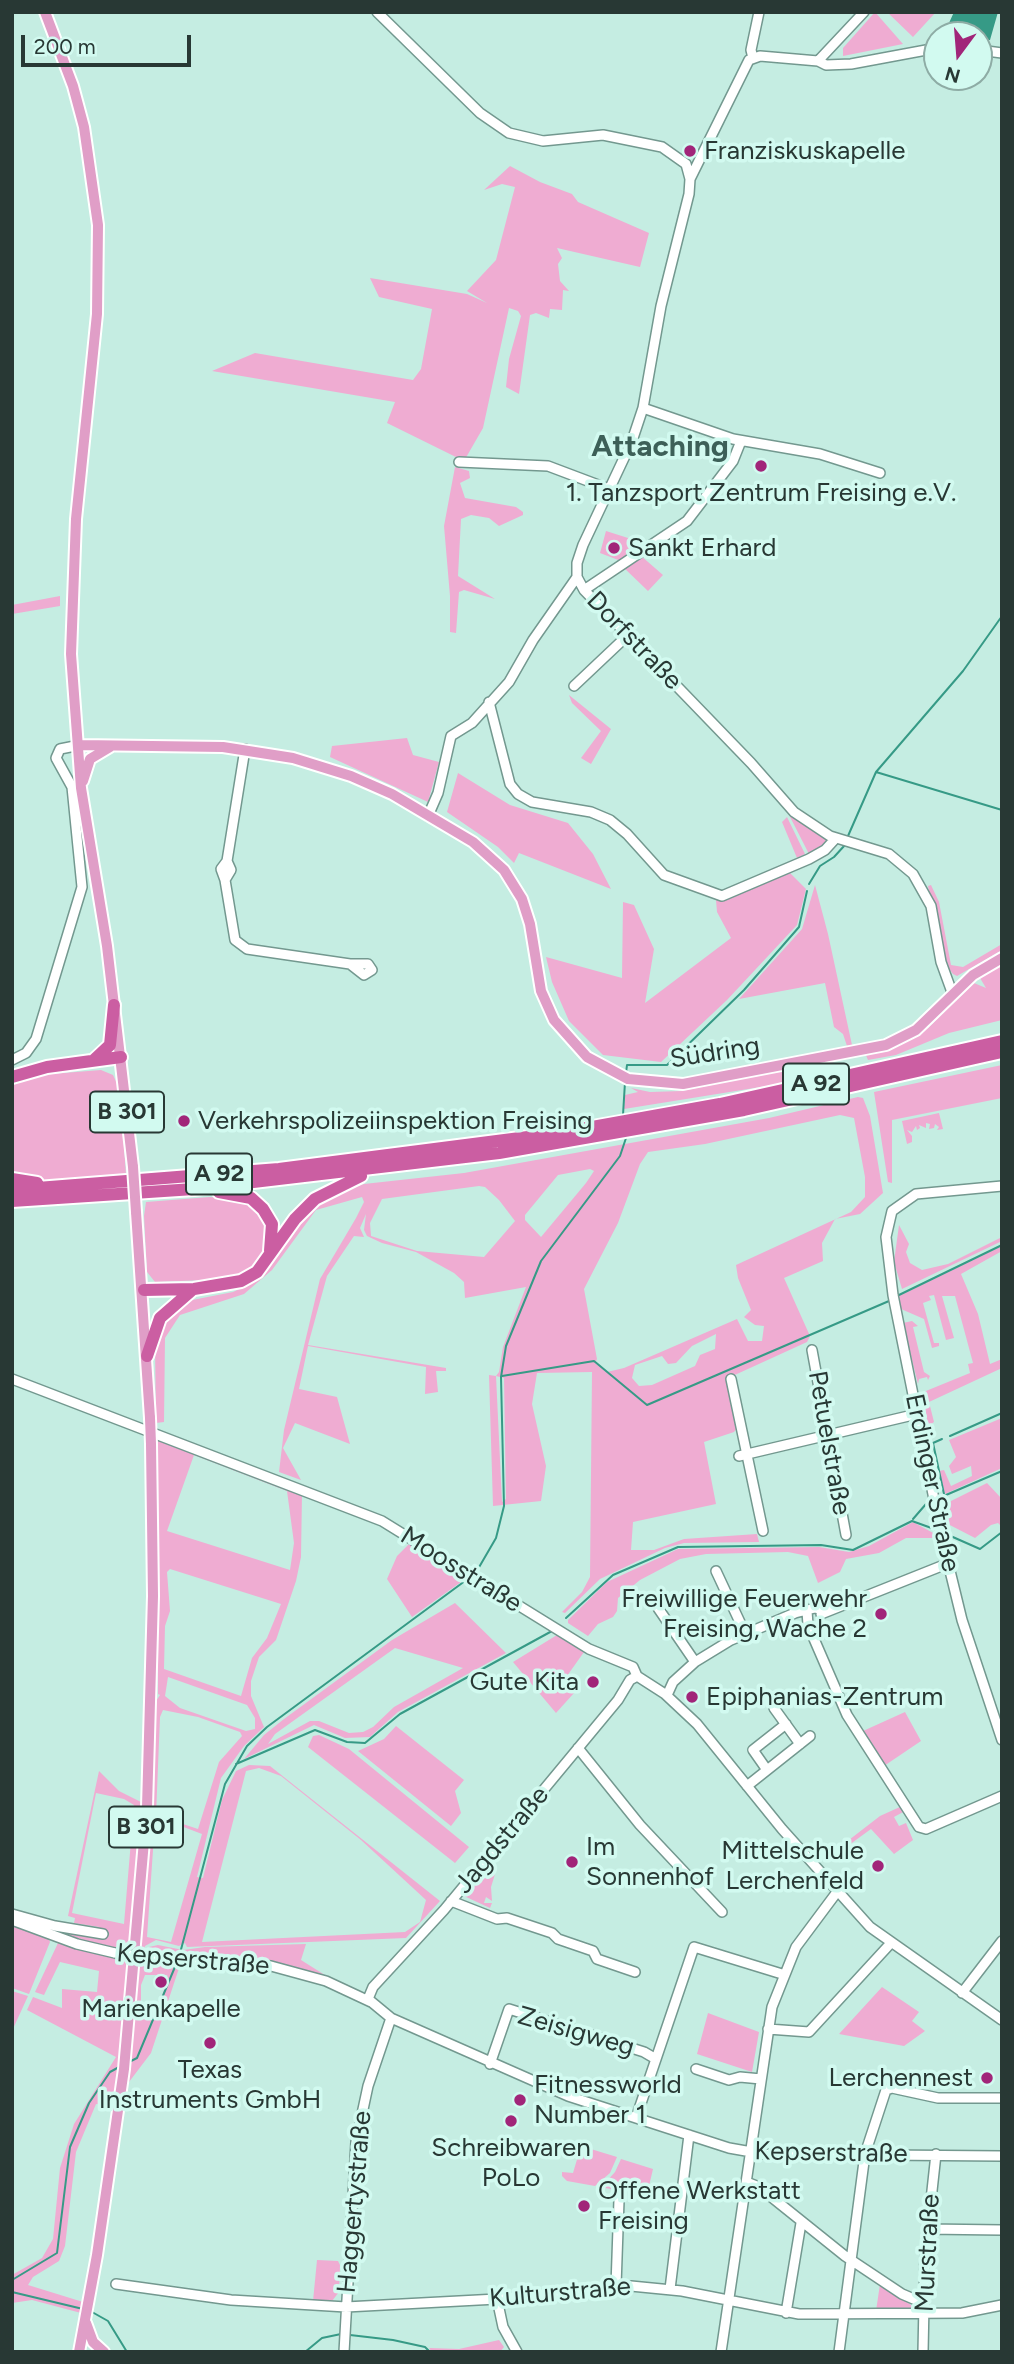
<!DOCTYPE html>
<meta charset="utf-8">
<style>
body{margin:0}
#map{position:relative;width:1014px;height:2364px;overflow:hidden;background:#c5ede2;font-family:Figtree,sans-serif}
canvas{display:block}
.frame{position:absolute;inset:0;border:14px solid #283834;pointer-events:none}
.north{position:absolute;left:923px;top:21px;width:70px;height:70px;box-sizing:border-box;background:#d2faf0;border:2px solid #8eaca5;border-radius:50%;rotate:196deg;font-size:19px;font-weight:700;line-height:28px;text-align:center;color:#283834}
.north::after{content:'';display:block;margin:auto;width:24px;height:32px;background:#a12579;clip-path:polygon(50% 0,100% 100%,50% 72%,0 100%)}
.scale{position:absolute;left:21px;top:35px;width:170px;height:32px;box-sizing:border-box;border:4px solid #283834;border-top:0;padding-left:9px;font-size:21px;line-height:24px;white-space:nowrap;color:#283834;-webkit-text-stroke:5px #d2faf0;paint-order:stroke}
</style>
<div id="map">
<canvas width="1014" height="2364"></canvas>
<div class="frame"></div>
<div class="north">N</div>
<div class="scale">200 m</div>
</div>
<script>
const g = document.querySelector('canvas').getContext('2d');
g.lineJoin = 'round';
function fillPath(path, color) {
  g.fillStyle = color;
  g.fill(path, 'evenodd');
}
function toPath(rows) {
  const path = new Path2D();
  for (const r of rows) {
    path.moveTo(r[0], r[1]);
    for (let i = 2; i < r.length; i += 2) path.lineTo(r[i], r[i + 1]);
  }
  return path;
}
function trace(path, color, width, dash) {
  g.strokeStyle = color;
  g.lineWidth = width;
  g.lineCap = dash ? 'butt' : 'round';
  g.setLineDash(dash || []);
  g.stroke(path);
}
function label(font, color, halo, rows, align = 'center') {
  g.font = font + ' Figtree,sans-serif';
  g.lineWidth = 7;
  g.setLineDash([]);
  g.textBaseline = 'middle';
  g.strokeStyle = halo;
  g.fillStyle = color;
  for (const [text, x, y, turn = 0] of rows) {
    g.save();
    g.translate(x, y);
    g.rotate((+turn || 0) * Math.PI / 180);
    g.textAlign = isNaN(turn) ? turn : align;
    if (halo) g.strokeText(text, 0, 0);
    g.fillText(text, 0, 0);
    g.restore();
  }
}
const green = toPath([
 [875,12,903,44,843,56,843,48],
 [887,12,936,12,913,37],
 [510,166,540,182,572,194,578,202,649,233,640,267,557,248,562,258,558,264,560,281,569,291,563,290,562,310,550,309,549,318,536,313,530,315,519,394,506,387,509,359,521,316,518,311,509,308,483,428,464,461,387,423,395,402,212,371,255,353,413,380,421,369,432,309,379,297,370,278,467,294,487,303,467,291,496,260,515,187,502,184,484,190],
 [455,467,469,471,470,478,460,483,465,498,516,507,523,512,523,515,499,526,489,518,471,515,461,519,458,576,495,599,464,590,459,592,456,633,450,632,450,596,444,526],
 [606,531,647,544,621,561,600,553],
 [640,555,663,575,648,591,622,566],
 [60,596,60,606,12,614,12,605],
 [569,695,611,729,591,764,581,758,601,731,572,703],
 [407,738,413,755,439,762,428,802,330,757,332,746],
 [458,773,510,805,568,823,593,854,611,889,519,853,514,863,498,847,447,812],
 [786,809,825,837,826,844,809,854],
 [787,817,805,854,797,858,782,822],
 [789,872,806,889,797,925,727,1000,661,1062,603,1055,569,1021,552,982,546,957,622,978,623,902,634,905,654,949,645,1003,731,938,717,912,716,900],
 [815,885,828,934,852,1045,847,1046,843,1034,834,1027,825,983,739,999,802,929],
 [931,885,939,902,951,965,963,967,1002,944,1002,950,957,976,953,974,944,962,928,886],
 [1002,962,1002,1020,949,1033,896,1055,868,1060,865,1053,909,1039,928,1028,974,983,986,988,980,978],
 [826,1061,834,1063,827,1073,773,1085,624,1109,625,1095,638,1092,631,1088,650,1092,682,1091],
 [1002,1065,1002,1098,892,1120,892,1183,888,1182,874,1092],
 [101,1070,113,1075,120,1090,126,1175,36,1181,12,1176,12,1083,38,1075],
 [858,1097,863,1098,870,1116,883,1193,860,1214,835,1219,822,1243,823,1261,784,1278,810,1336,807,1342,726,1379,737,1428,734,1432,704,1442,716,1504,633,1522,631,1550,654,1550,684,1539,757,1534,759,1542,684,1543,665,1548,600,1579,565,1613,562,1612,582,1592,590,1577,592,1372,537,1373,532,1404,546,1466,541,1501,493,1506,489,1375,496,1376,499,1372,503,1347,526,1287,465,1298,464,1282,454,1273,416,1252,382,1243,367,1236,364,1230,366,1214,360,1228,364,1237,354,1236,327,1276,308,1345,446,1368,446,1371,436,1371,438,1392,425,1394,426,1367,308,1346,299,1389,337,1397,350,1444,295,1423,283,1448,301,1480,279,1472,284,1430,320,1279,356,1218,364,1202,362,1197,316,1210,272,1270,244,1294,180,1315,165,1338,164,1422,156,1423,155,1345,162,1323,182,1302,233,1292,257,1281,309,1212,338,1193,364,1184,464,1173,769,1118],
 [840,1115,854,1118,865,1177,865,1197,851,1212,736,1265,738,1278,751,1310,744,1317,755,1325,764,1326,762,1341,748,1341,737,1319,624,1368,607,1372,595,1363,597,1359,584,1289,618,1223,640,1164,648,1152,705,1144],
 [590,1169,594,1171,586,1183,541,1237,525,1220,525,1215,558,1175],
 [479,1186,485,1187,499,1200,515,1221,484,1257,417,1251,371,1236,370,1223,382,1199],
 [716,1334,715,1349,700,1355,695,1366,652,1385,639,1386,632,1378,635,1365,662,1356,668,1364,676,1363,692,1346],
 [496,1376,504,1378,506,1499,502,1502],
 [939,1113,943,1129,937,1130,939,1127,935,1124,934,1128,929,1129,930,1124,926,1123,926,1128,919,1125,920,1128,917,1130,916,1126,912,1132,907,1130,912,1136,912,1142,907,1144,902,1121],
 [210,1197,245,1201,264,1219,267,1228,267,1249,257,1265,231,1279,155,1282,147,1272,144,1216,146,1202],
 [899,1225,909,1244,906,1252,910,1263,922,1270,948,1264,1002,1237,1002,1241,902,1289,894,1262],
 [1002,1246,1002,1251,961,1274,978,1314,990,1364,1002,1359,1002,1368,929,1402,934,1422,927,1427,920,1401,921,1393,970,1373,968,1364,973,1363,955,1296,942,1296,954,1338,946,1340,934,1295,929,1296,931,1300,923,1303,934,1343,939,1343,939,1346,932,1348,924,1319,901,1309,899,1296],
 [912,1321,918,1326,913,1327,924,1372,930,1376,928,1380,927,1377,919,1379,918,1384,903,1323],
 [1002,1418,1002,1468,945,1494,939,1471,944,1470,951,1486,972,1476,971,1466,978,1463,952,1474,949,1466,956,1457,949,1440],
 [157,1436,302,1493,301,1557,296,1581,276,1640,259,1657,251,1681,251,1696,264,1727,244,1746,221,1778,197,1877,203,1878,222,1800,236,1771,249,1765,270,1766,440,1901,406,1938,187,1947,185,1943,179,1946,156,1940,145,1946,143,1953,139,1952,154,1704,160,1695,158,1694],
 [194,1455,287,1491,294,1543,290,1570,167,1531],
 [170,1569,281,1604,267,1638,252,1658,241,1696,164,1669,165,1626,170,1611,167,1572],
 [168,1677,247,1705,255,1718,255,1729,246,1731,180,1708,165,1696],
 [163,1710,198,1717,240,1732,242,1736,219,1762,198,1829,156,1815,160,1717],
 [259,1768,281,1776,361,1840,426,1900,420,1922,405,1932,202,1942,246,1771],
 [160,1818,202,1834,171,1942,147,1937,155,1821],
 [987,1483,1002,1499,1002,1527,998,1523,991,1525,975,1538,944,1522,943,1505],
 [913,1522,935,1534,936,1538,906,1538,879,1553,846,1559,840,1572,818,1583,808,1556,788,1552,706,1554,680,1559,640,1580,618,1598,617,1611,613,1617,598,1624,588,1636,568,1623,568,1620,607,1582,678,1549,819,1547,849,1552,869,1546],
 [410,1543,468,1577,412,1617,387,1579,397,1556],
 [455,1603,506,1653,398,1712,370,1737,345,1738,314,1725,244,1759,264,1735,284,1719,392,1640],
 [395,1648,463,1668,394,1707,373,1727,363,1732,349,1733,319,1721,310,1721,268,1744,275,1734],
 [557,1635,584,1652,562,1683,574,1693,556,1713,513,1662],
 [905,1712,921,1741,884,1766,863,1731],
 [396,1726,464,1780,455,1791,461,1813,451,1826,358,1751,384,1739],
 [319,1735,349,1749,469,1847,455,1863,308,1747,313,1736],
 [99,1771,119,1791,143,1803,131,1951,86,1944,23,1921,101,1936,99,1927,74,1923,75,1918,68,1916],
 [96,1793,124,1799,134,1805,124,1924,72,1913],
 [902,1806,905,1811,894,1817,899,1826,906,1823,913,1840,894,1854,871,1829,838,1853,836,1850,880,1816],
 [486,1868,486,1874,490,1875,492,1870,496,1871,491,1887,492,1901,486,1897,484,1903,492,1903,490,1908,464,1896],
 [12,1922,47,1934,50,1942,29,1994,12,1988],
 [58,1943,130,1960,114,2106,96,2104,76,2152,65,2246,59,2261,33,2277,28,2285,83,2302,81,2313,32,2300,12,2303,12,2275,42,2258,53,2239,60,2168,74,2124,116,2057,27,2010,33,1997,62,2008,62,1989,97,1992,99,1971,60,1962,44,1995,35,1992],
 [306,1944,301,1960,328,1977,267,1961,147,1954,149,1947,158,1945,183,1950,205,1947],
 [138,1961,181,1962,151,2053,129,2082],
 [145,1975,167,1975,168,1978,162,1996,147,2018,141,2008,141,1985],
 [882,1987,919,2012,912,2021,925,2031,904,2046,839,2034],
 [12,1991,28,1996,12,2031],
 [708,2013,759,2032,752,2072,697,2054],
 [581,2146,617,2157,610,2173,595,2186,567,2181,562,2176,562,2172,573,2173],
 [621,2159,653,2169,649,2186,618,2184,617,2190,605,2188,604,2184,615,2172],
 [317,2260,338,2261,340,2265,339,2292,332,2301,313,2301],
 [880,2284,914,2307,914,2309,876,2311],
 [499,2340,504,2347,500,2352,432,2352,429,2348,459,2349]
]);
const water = toPath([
 [954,12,998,12,990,40,979,40,979,35,958,35,949,23]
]);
const stream = toPath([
 [876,772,1002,810],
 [848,836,876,772,963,671,1002,616],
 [809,884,820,866,834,857,845,845],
 [626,1073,627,1065,667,1065,744,990,799,927,807,891],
 [623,1115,625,1082],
 [899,1295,1002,1245],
 [502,1376,594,1361,647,1405,889,1301],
 [950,1436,1002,1413],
 [942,1439,933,1443,944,1494],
 [939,1498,1002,1471],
 [913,1519,926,1504],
 [946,1534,980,1549,1002,1532],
 [478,1569,496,1538,504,1506,501,1377,506,1346,541,1261,620,1156,626,1138],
 [566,1618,613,1575,678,1547,821,1545,853,1550,912,1521,937,1530],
 [236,1764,315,1730,347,1742,365,1743,400,1714,552,1631],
 [179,1957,225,1784,247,1746,267,1727,469,1578],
 [129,2062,137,2058,177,1962],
 [12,2280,57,2253,70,2147,89,2103,110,2072,121,2066],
 [12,2292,83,2309],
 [92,2312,108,2321,127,2352],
 [350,2335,393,2340,425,2347,430,2352],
 [305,2352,322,2338,341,2334]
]);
const minor = toPath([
 [377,12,480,113,509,133,543,141,603,135,662,147,686,164,690,179,689,194,661,306,643,408,632,441,583,545,577,563,577,577,584,590,751,763,794,812,830,836,889,854,913,874,931,906,941,962,953,995],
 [979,50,1002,53],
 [753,58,751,50,759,12],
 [818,61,826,65,851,64,937,48],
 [690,179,749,60,760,56,818,61,864,12],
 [643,408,733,439,820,454,880,473],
 [459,462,548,466,609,489],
 [584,590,687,521,733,461,741,441],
 [574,686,628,635],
 [489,702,510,784,518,794,532,802,591,812,610,820,627,834,664,875,722,896,809,859,825,850,836,838],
 [245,749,227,861,231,870,225,880,235,940,247,949,350,964,364,975,372,970,368,964,350,964],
 [428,816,438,793,451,736,472,723,509,682,533,640,577,577],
 [225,880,221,869,227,861],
 [12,1060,26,1053,36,1039,82,887,72,787,56,758,60,749,80,745],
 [1002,1186,916,1194,892,1211,886,1237,893,1295,941,1534,962,1620,1002,1740],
 [812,1350,846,1535],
 [12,1379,382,1521,589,1649,633,1667,637,1676,665,1694,697,1724,782,1829,870,1927,1002,2020],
 [731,1379,763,1531],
 [739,1456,917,1414],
 [716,1571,745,1633],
 [658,1608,695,1662],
 [807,1611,808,1625,847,1715,919,1827,926,1829,1002,1796],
 [821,1614,949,1563],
 [668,1693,673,1682,695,1662,731,1640,795,1613,815,1608,826,1611],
 [774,1708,800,1744],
 [578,1748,640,1825,722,1912],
 [767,1770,753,1750,786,1724],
 [747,1786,810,1736],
 [451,1901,497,1919,507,1918,552,1933,558,1939,593,1951,597,1959,635,1972],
 [12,1914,55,1926,103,1934],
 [12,1920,77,1944,115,1953],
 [154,1958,271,1966,326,1981,371,2002],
 [962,1993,1002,1941],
 [391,2018,568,2096,729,2148,763,2154,1002,2156],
 [391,2018,368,1999,373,1987,444,1910,618,1700,630,1680,637,1676],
 [768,2029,809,2032,890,1944],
 [490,2064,509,2009,644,2052,656,2059],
 [696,2069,729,2080,740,2077,761,2079],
 [636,2118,694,1947,782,1974],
 [749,2183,759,2187,845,2256,902,2294,923,2303],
 [927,2229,1002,2230],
 [116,2284,231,2300,346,2307,497,2299,631,2286,682,2291,799,2314,962,2313,1002,2305],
 [616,2286,619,2200],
 [670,2289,689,2135],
 [497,2299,503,2327,517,2352],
 [786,2313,801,2223],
 [344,2352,356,2142,368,2086,391,2018],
 [721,2352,772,2007,796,1947,837,1892],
 [839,2352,865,2154,886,2090,892,2088,938,2098,1002,2098],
 [923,2352,925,2255,936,2154]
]);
const major = toPath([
 [45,12,73,86,84,127,98,225,97,314,76,519,71,654,81,788,107,946,133,1167],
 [80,745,223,747,293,758,351,776,392,794,473,842,504,870,522,899,530,924,541,991,554,1020,587,1057,628,1079,683,1084,886,1045,916,1030,973,975,1002,958],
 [83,781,90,759,110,747],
 [136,1212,150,1418],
 [86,2323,93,2342,104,2352],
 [79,2352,97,2255,124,2069,147,1807,153,1596,151,1444]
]);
const highway = toPath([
 [94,1060,110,1045,114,1005],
 [12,1077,47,1067,121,1057],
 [12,1179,37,1183],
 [12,1190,279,1169,559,1133,720,1104,1002,1041],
 [219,1192,251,1198,263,1209,272,1224,270,1251],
 [12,1201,194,1189,499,1153,744,1110,1002,1052],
 [144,1290,194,1289,241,1281,257,1272,295,1219,315,1199,361,1176],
 [147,1356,160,1318,191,1291]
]);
const minorBridge = toPath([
 [115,1953,154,1958]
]);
const majorBridge = toPath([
 [133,1167,136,1212],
 [150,1418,151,1444]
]);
const markers = [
 [690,151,7,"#a12579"],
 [761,466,7,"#a12579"],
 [614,548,7,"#a12579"],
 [184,1121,7,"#a12579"],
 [881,1614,7,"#a12579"],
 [593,1682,7,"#a12579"],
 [692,1697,7,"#a12579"],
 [572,1862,7,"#a12579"],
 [878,1866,7,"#a12579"],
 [161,1982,7,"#a12579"],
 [210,2043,7,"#a12579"],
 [987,2078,7,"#a12579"],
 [520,2100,7,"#a12579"],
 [511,2121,7,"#a12579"],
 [584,2206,7,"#a12579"]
];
const shields = [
 [816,1084,66],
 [127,1112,74],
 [219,1174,66],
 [146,1827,74]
];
const shieldNames = [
 ["A 92",816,1084],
 ["B 301",127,1112],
 ["A 92",219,1174],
 ["B 301",146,1827]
];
const poiNames = [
 ["Franziskuskapelle",704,151],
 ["1. Tanzsport Zentrum Freising e.V.",761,493,"center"],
 ["Sankt Erhard",628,548],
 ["Verkehrspolizeiinspektion Freising",198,1121],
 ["Freiwillige Feuerwehr",867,1599,"right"],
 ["Freising, Wache 2",867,1629,"right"],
 ["Gute Kita",579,1682,"right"],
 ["Epiphanias-Zentrum",706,1697],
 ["Im",586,1847],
 ["Sonnenhof",586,1877],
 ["Mittelschule",864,1851,"right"],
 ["Lerchenfeld",864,1881,"right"],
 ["Marienkapelle",161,2009,"center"],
 ["Texas",210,2070,"center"],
 ["Instruments GmbH",210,2100,"center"],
 ["Lerchennest",973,2078,"right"],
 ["Fitnessworld",534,2085],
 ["Number 1",534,2115],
 ["Schreibwaren",511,2148,"center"],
 ["PoLo",511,2178,"center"],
 ["Offene Werkstatt",598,2191],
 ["Freising",598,2221]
];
const streetNames = [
 ["Dorfstraße",634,641,46],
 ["Südring",715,1053,-9],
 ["Petuelstraße",829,1443,80],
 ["Erdinger Straße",932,1483,78],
 ["Moosstraße",461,1570,32],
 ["Jagdstraße",502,1840,-50],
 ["Kepserstraße",193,1960,5],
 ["Zeisigweg",576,2032,16],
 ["Kepserstraße",831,2153,1],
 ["Haggertystraße",355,2202,-85],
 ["Murstraße",928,2253,-87],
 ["Kulturstraße",560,2293,-5]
];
const quarterNames = [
 ["Attaching",660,447]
];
fillPath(green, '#efacd2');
fillPath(water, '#369a86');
trace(stream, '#369a86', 2);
trace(minor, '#73988f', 12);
trace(major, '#fff', 14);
trace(highway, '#fff', 16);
trace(minor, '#fff', 9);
trace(major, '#e09ec7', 10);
trace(highway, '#cb5ea2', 12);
trace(minorBridge, '#73988f', 12, []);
trace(majorBridge, '#fff', 14, []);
trace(minorBridge, '#fff', 9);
trace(majorBridge, '#e09ec7', 10);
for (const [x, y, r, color] of markers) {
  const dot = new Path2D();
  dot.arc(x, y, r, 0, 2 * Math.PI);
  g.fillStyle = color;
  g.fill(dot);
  trace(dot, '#d2faf0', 2.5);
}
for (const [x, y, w] of shields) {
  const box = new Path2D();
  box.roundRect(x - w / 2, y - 20.5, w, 41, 5);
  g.fillStyle = '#d2faf0';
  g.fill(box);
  trace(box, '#283834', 2);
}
label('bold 24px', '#283834', null, shieldNames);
label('26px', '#283834', '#d2faf0', poiNames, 'left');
label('26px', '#283834', '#d2faf0', streetNames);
label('bold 30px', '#3d6058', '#d2faf0', quarterNames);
</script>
